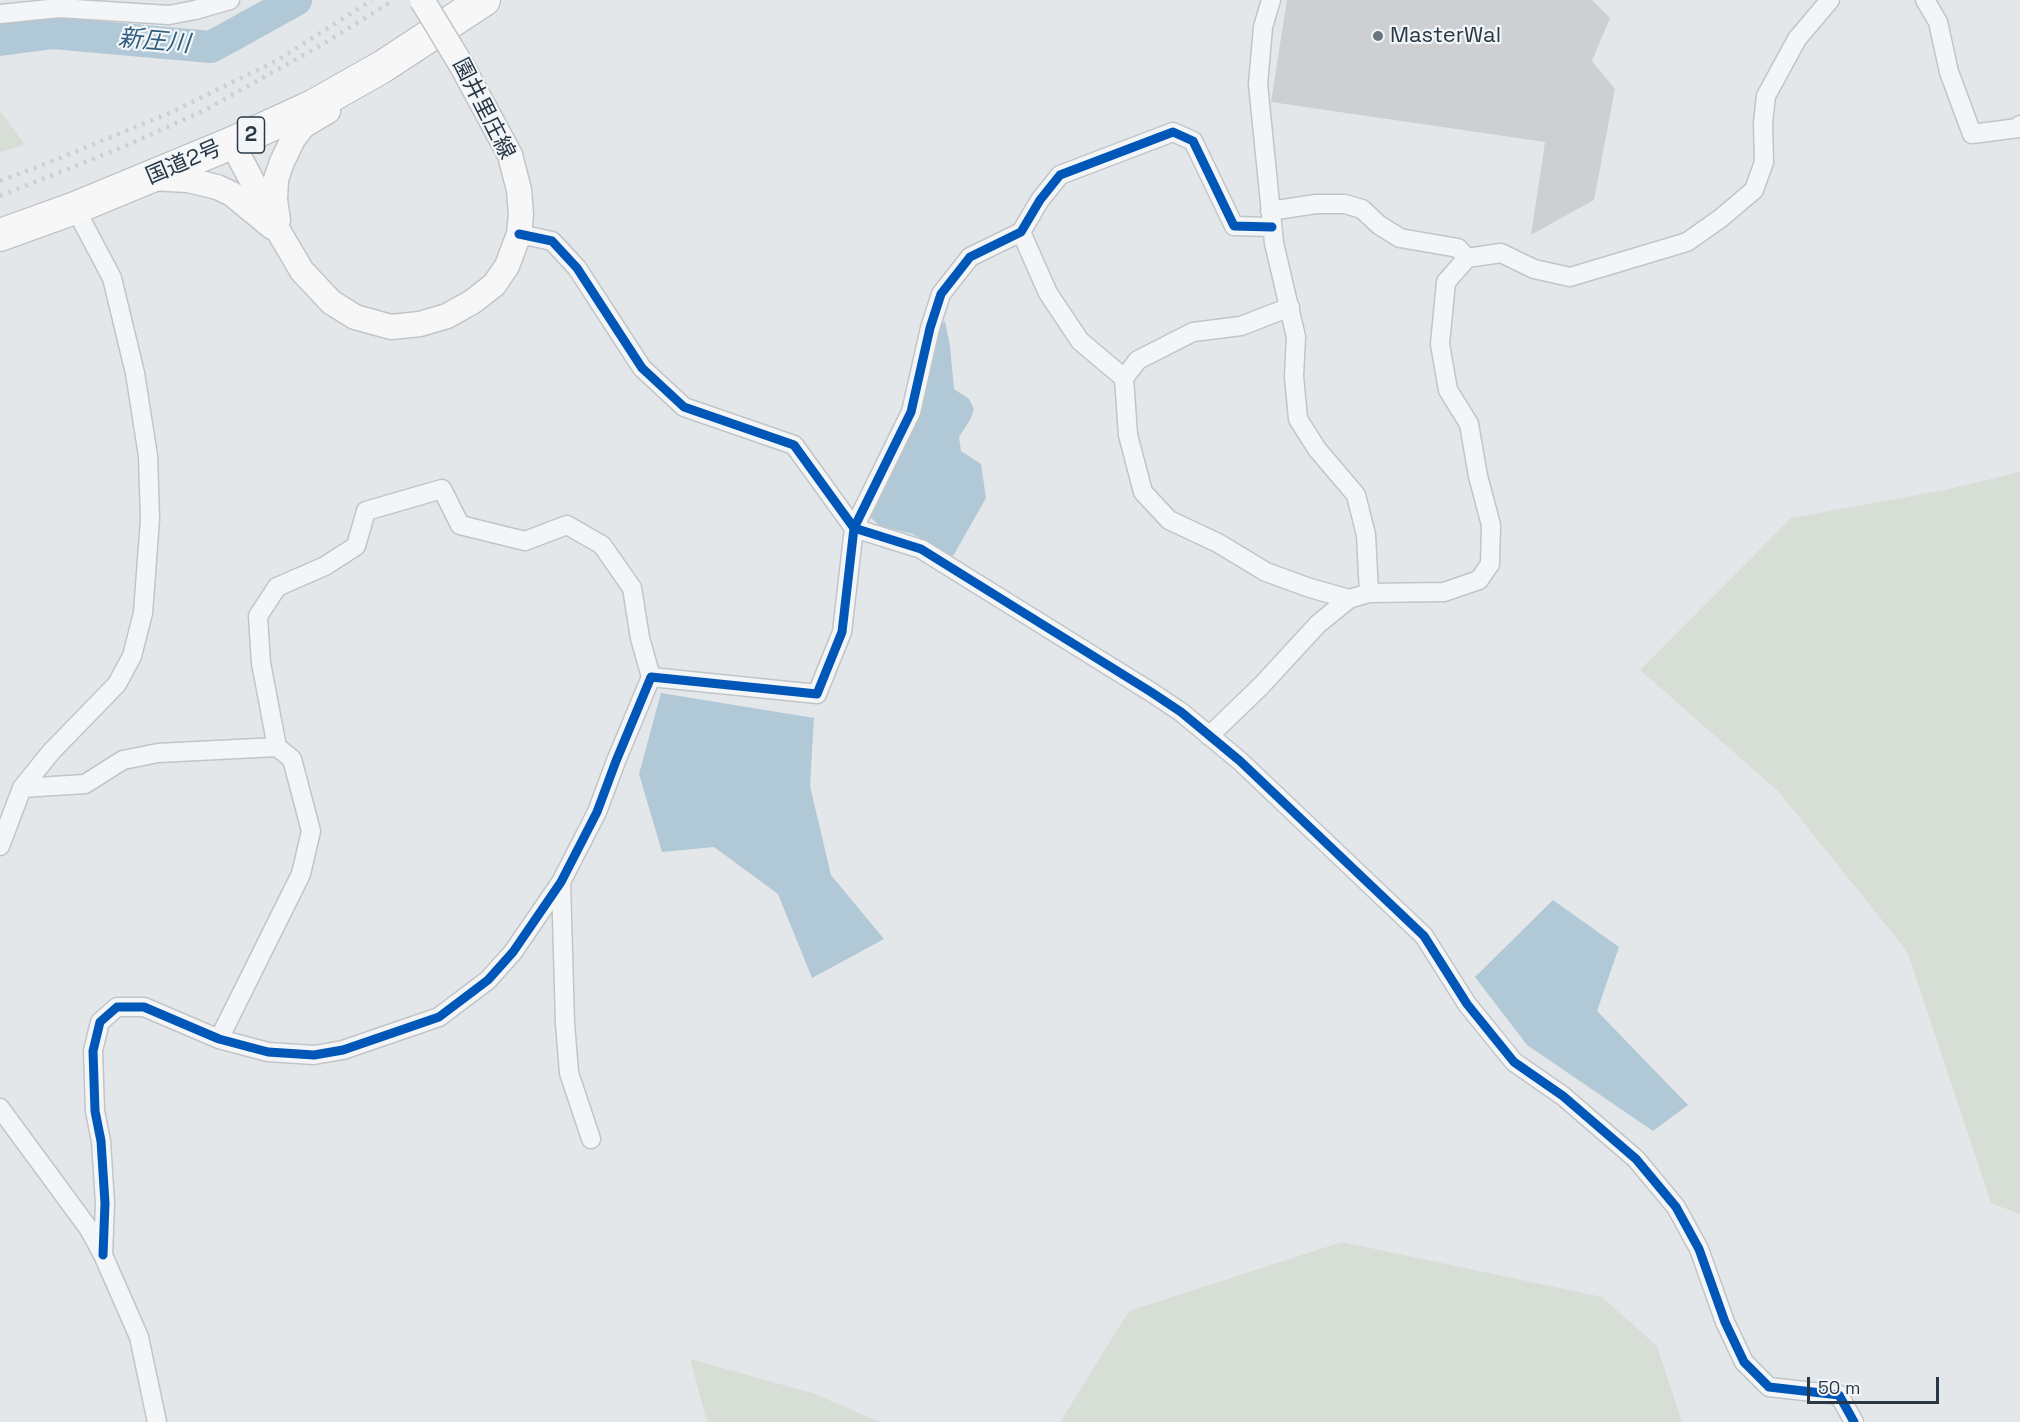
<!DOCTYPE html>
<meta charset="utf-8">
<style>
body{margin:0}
#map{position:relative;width:2020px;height:1422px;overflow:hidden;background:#e4e7ea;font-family:"Space Grotesk",sans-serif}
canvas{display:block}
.scale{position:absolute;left:1807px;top:1377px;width:132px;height:27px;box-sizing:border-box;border:3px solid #293745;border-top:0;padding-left:8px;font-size:18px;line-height:21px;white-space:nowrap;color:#293745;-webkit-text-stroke:4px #f2f6f9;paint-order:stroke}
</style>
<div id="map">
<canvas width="2020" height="1422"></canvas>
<div class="scale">50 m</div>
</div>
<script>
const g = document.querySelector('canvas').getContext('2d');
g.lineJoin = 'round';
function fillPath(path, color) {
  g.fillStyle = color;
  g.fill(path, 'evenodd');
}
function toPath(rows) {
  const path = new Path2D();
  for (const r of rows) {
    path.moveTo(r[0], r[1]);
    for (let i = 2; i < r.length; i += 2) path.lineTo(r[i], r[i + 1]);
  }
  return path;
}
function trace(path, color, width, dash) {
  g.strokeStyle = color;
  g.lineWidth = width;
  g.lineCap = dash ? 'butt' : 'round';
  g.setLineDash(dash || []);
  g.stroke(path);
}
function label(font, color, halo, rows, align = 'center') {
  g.font = font + ' "Space Grotesk","Noto Sans JP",sans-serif';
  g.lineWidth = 4.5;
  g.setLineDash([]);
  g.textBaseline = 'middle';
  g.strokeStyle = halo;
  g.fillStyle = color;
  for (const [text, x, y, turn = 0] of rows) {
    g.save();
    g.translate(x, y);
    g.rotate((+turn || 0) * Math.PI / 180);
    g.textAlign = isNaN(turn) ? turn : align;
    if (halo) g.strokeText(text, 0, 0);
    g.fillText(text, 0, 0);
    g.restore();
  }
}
const green = toPath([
 [0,111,25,145,0,152],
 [2020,472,2020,1214,1991,1203,1907,951,1778,791,1640,670,1791,518,1945,490],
 [1342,1242,1602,1297,1657,1346,1682,1422,1060,1422,1129,1311],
 [690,1359,812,1393,880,1422,707,1422]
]);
const water = toPath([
 [945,321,950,346,954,389,969,399,974,409,970,420,959,437,961,451,981,464,986,498,952,558,913,534,880,526,870,517,906,437,935,330],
 [661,693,814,718,810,786,831,875,884,939,812,978,778,894,714,847,662,852,639,774],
 [1553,900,1619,947,1597,1011,1688,1105,1653,1131,1527,1045,1475,977]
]);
const river = toPath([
 [0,40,53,33,211,47,296,0]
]);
const building = toPath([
 [1287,0,1592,0,1610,18,1592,61,1615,89,1594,200,1531,235,1545,142,1271,102]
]);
const street = toPath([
 [1271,0,1263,27,1258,84,1274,243,1296,337,1294,376,1298,419,1317,449,1356,495,1366,535,1369,593],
 [1925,0,1938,22,1949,72,1972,134,2018,128,2020,125],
 [0,14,59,8,169,15,195,10,230,0],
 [1270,211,1316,204,1345,204,1362,209,1379,225,1400,238,1458,248,1467,258],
 [1021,232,1048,293,1080,341,1124,378],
 [519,234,552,241,577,268,642,368,684,407,794,445,854,528,921,549,1151,692,1181,712,1240,761,1424,936,1467,1004,1514,1062,1563,1096,1636,1159,1676,1207,1699,1249,1725,1322,1744,1362,1769,1387,1839,1395,1854,1422],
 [1290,307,1241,326,1193,332,1138,360,1124,378,1128,435,1143,492,1169,520,1218,543,1266,572,1310,588,1349,599],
 [1209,736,1261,686,1318,624,1349,599,1369,593,1444,592,1479,580,1490,564,1491,525,1478,476,1469,424,1448,390,1440,344,1446,282,1467,258,1501,253,1534,269,1570,277,1687,242,1721,218,1754,190,1764,162,1763,123,1766,96,1797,39,1830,0],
 [277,747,261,663,258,616,277,587,325,566,356,546,366,511,442,489,460,525,525,541,567,525,602,545,632,588,640,638,651,677],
 [22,788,85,784,123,760,158,753,277,747,292,759,311,831,301,874,219,1039],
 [0,846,22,788,51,752,117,684,132,656,143,613,150,519,148,456,135,373,112,278,75,208],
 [561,882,565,1023,569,1073,591,1139],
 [0,1108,89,1229,103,1255,139,1337,157,1422],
 [103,1255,105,1203,101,1141,95,1111,93,1051,100,1022,117,1007,144,1007,219,1039,268,1052,314,1055,343,1050,439,1017,488,980,513,952,561,882,597,812,616,761,651,677,817,694,842,632,854,528,911,412,930,328,941,294,970,257,1021,232,1040,200,1060,175,1173,132,1193,141,1234,226,1272,227]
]);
const secondary = toPath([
 [232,143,279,232,302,271,331,302,355,317,391,327,420,324,447,316,472,302,494,285,507,266,519,234,521,215,519,190,510,155,462,66],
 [150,178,188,180,217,187,232,194,272,227],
 [278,220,275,200,276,179,282,162,293,139,303,126,328,111]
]);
const highway = toPath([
 [0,235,75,208,232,143,313,106,382,67,484,0]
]);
const rail = toPath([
 [0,181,55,160,172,112,278,60,372,0],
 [0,196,128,145,205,110,323,44,394,0]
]);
const secondaryBridge = toPath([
 [422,0,462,66]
]);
const cycleway = toPath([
 [519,234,552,241,577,268,642,368,684,407,794,445,854,528,921,549,1151,692,1181,712,1240,761,1424,936,1467,1004,1514,1062,1563,1096,1636,1159,1676,1207,1699,1249,1725,1322,1744,1362,1769,1387,1839,1395,1854,1422],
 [103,1255,105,1203,101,1141,95,1111,93,1051,100,1022,117,1007,144,1007,219,1039,268,1052,314,1055,343,1050,439,1017,488,980,513,952,561,882,597,812,616,761,651,677,817,694,842,632,854,528,911,412,930,328,941,294,970,257,1021,232,1040,200,1060,175,1173,132,1193,141,1234,226,1272,227]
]);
const markers = [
 [1378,36,6,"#6a757f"]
];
const shields = [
 [251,135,27]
];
const shieldNames = [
 ["2",251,135]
];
const poiNames = [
 ["MasterWal",1390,36]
];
const streetNames = [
 ["園井里庄線",483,109,63],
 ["国道2号",184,163,-23]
];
const waterNames = [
 ["新圧川",154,42,5]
];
fillPath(green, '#d6ded5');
fillPath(water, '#b1c8d6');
trace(river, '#b1c8d6', 32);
fillPath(building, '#cdcfd2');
trace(street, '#c2c5c8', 21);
trace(secondary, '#c2c5c8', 27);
trace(highway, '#b6babf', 34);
trace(street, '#f3f5f6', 18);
trace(secondary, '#f7f7f8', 24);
trace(highway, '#f7f7f8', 32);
trace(rail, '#cdcfd1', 4.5, [3, 6]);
trace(secondaryBridge, '#c2c5c8', 27, []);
trace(secondaryBridge, '#f7f7f8', 24);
trace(cycleway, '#0057b8', 9);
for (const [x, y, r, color] of markers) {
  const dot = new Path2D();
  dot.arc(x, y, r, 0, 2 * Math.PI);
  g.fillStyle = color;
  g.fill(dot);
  trace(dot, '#f2f6f9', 2);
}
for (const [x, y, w] of shields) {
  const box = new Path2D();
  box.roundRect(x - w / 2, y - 18, w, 36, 4.5);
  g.fillStyle = '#f2f6f9';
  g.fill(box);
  trace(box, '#293745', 1.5);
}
label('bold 21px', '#293745', null, shieldNames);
label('22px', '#293745', '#f2f6f9', poiNames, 'left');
label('22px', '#293745', '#f2f6f9', streetNames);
label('italic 24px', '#2f5d7d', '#f2f6f9', waterNames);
</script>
